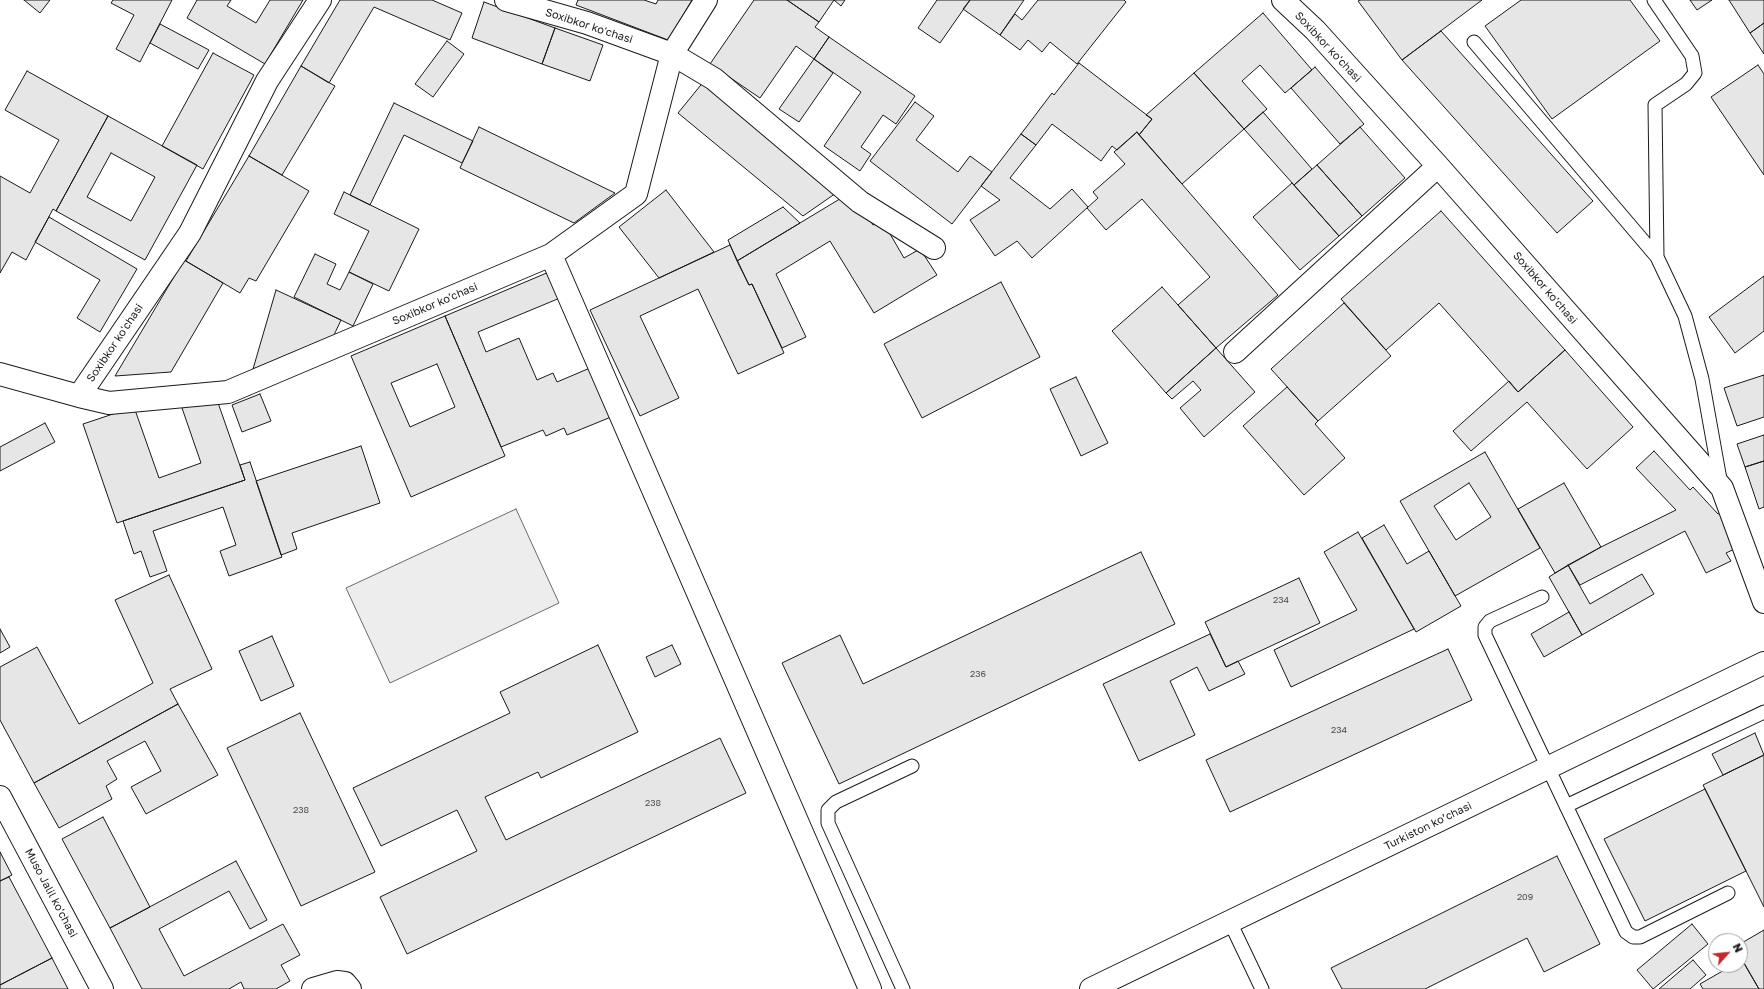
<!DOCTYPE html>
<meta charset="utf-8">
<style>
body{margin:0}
#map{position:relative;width:1764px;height:989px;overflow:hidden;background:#fff;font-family:"Golos Text",sans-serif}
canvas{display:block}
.north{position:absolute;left:1708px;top:933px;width:40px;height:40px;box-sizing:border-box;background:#fff;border:1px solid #a3a3a3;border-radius:50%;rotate:63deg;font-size:11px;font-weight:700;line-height:16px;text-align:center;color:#1a1a1a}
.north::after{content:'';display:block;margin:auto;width:14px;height:18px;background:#c62828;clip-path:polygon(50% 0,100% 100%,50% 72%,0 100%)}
</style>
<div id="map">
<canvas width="1764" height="989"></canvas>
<div class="north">N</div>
</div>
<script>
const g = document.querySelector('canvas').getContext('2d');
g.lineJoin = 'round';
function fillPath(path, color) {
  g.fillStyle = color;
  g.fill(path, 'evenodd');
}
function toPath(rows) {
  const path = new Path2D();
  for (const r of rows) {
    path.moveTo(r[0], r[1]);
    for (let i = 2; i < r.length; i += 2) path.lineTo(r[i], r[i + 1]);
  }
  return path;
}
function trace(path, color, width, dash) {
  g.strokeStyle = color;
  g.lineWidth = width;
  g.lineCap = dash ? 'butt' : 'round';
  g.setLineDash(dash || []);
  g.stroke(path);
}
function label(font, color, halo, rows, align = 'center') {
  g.font = font + ' "Golos Text",sans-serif';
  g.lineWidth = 3;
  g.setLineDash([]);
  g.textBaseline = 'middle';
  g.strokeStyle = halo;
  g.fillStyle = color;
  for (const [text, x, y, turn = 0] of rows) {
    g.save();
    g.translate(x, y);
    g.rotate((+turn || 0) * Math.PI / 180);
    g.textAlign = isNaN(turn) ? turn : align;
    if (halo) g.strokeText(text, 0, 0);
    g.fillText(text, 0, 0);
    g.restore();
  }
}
const built = toPath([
 [516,509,559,603,390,683,346,588,516,509]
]);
const building = toPath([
 [24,0,50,0,40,13,24,0],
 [113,0,172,0,140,62,116,49,134,15,111,3,113,0],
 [197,0,231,0,227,6,256,23,270,0,303,0,265,64,187,18,197,0],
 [340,0,432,0,462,13,450,40,374,7,329,83,301,66,340,0],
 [578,0,644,0,656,4,658,0,692,0,668,40,576,5,578,0],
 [754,0,787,0,819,22,815,27,829,37,814,59,796,46,760,98,710,64,754,0],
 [787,0,845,0,841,6,834,0,819,22,787,0],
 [937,0,970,0,940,43,918,28,937,0],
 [970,0,1024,0,1000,35,963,9,970,0],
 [1038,0,1124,0,1126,2,1077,64,1050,42,1042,52,1028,40,1020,50,1000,35,1015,14,1022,20,1038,0],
 [1360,0,1482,0,1402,60,1358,1,1360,0],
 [1521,0,1630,0,1660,41,1552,119,1485,26,1521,0],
 [1690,0,1712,0,1697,10,1690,0],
 [1729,0,1764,0,1764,23,1750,33,1729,0],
 [484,2,555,28,542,64,472,38,484,2],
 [1263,13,1312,70,1285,93,1260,65,1242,81,1267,109,1244,129,1194,73,1263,13],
 [1764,23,1764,54,1750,33,1764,23],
 [160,24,209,50,198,69,150,43,160,24],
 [555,28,603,45,590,81,542,64,555,28],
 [1441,31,1593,201,1557,233,1402,60,1441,31],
 [829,37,915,96,896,124,883,115,861,147,871,154,860,171,824,146,861,92,814,59,829,37],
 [447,41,464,54,433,97,415,84,447,41],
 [213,53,254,75,203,169,162,146,213,53],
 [814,59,833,73,799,122,779,109,814,59],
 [1079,63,1152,119,1139,135,1137,132,1117,150,1112,146,1101,161,1052,124,1036,145,1021,134,1052,93,1054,95,1079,63],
 [1758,65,1764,74,1764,175,1711,97,1758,65],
 [301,66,335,86,282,175,249,156,301,66],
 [1315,67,1364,124,1340,144,1291,88,1315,67],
 [27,71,108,116,56,211,53,209,26,260,12,252,0,273,0,176,30,193,59,140,5,110,27,71],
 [1194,73,1244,129,1182,184,1139,135,1152,119,1146,115,1194,73],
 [705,80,839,191,803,216,678,113,705,80],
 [915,102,934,116,916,140,958,172,970,156,992,172,952,224,870,161,915,102],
 [394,103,473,141,462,163,404,135,370,205,350,195,394,103],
 [1263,112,1312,169,1294,185,1244,129,1263,112],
 [108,116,197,165,145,260,56,211,108,116],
 [111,153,155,177,131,221,87,197,111,153],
 [479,127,615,193,574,223,460,168,479,127],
 [1360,127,1405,178,1362,216,1317,165,1360,127],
 [1137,132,1278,295,1216,348,1178,305,1210,277,1142,199,1106,230,1087,208,1098,198,1093,192,1125,164,1114,152,1137,132],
 [1021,134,1036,145,1010,178,1050,209,1072,189,1088,207,1032,258,1017,241,995,256,970,220,1000,200,981,186,1021,134],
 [249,156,309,191,256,281,249,278,240,293,186,261,249,156],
 [1317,165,1362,216,1339,236,1294,185,1317,165],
 [1292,183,1339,236,1300,270,1253,217,1292,183],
 [666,190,714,252,659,278,619,227,666,190],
 [344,192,419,229,389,291,349,272,369,231,334,214,344,192],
 [848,194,860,203,873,225,882,220,904,258,920,249,937,275,874,313,830,241,776,274,806,337,782,348,752,284,749,285,737,261,848,194],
 [783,207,800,223,737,261,728,240,783,207],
 [1441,211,1565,350,1518,392,1439,303,1386,350,1341,299,1441,211],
 [49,217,137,269,100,332,77,318,100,280,35,242,49,217],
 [730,245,749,285,752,284,784,353,738,374,698,289,640,316,679,398,640,416,590,310,730,245],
 [315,254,336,264,327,284,340,290,349,272,373,284,353,326,294,297,315,254],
 [184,260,223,283,171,372,115,376,184,260],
 [549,272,560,298,478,332,486,352,519,338,537,380,553,373,557,382,590,368,611,417,567,435,564,428,546,436,543,430,501,447,445,316,549,272],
 [1764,276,1764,331,1735,353,1709,317,1764,276],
 [1001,282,1040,357,922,418,884,344,1001,282],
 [1162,287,1216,348,1166,393,1112,331,1162,287],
 [276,290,341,320,334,335,253,369,276,290],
 [1344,303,1391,356,1318,421,1271,369,1344,303],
 [445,316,505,456,411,497,351,356,445,316],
 [437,364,455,407,410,427,391,383,437,364],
 [1216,348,1255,392,1204,437,1180,408,1201,390,1193,381,1172,399,1166,393,1216,348],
 [1565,350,1633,427,1587,469,1527,402,1471,451,1453,431,1509,381,1518,392,1565,350],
 [1764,375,1764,417,1737,426,1724,388,1764,375],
 [1076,377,1108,443,1081,456,1050,389,1076,377],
 [1287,387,1318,421,1315,424,1345,458,1304,495,1243,426,1287,387],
 [260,394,271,421,242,432,232,405,260,394],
 [216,397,245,480,117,523,83,424,134,407,159,478,201,463,182,408,216,397],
 [45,423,55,442,0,471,0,447,45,423],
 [1764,435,1764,461,1745,467,1737,444,1764,435],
 [361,446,380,503,292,533,297,549,281,555,256,481,361,446],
 [1654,451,1690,490,1693,487,1718,514,1724,511,1741,546,1726,553,1731,561,1706,573,1685,531,1580,585,1568,565,1601,547,1676,510,1636,468,1654,451],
 [1485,452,1540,548,1455,596,1400,501,1485,452],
 [1469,483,1491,517,1456,540,1434,506,1469,483],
 [1764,461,1764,507,1759,509,1745,467,1764,461],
 [250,462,282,557,229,576,220,551,236,545,223,507,153,531,167,571,150,577,141,551,134,554,123,521,245,480,240,465,250,462],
 [1564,483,1601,547,1555,573,1518,509,1564,483],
 [1384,525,1407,564,1429,551,1461,606,1416,632,1362,538,1384,525],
 [1358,532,1414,629,1291,687,1274,650,1357,610,1324,552,1358,532],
 [1141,552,1175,624,839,784,782,663,840,635,863,684,1141,552],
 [1568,565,1590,604,1642,574,1654,594,1582,635,1549,577,1568,565],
 [169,575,212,669,170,689,178,704,34,783,0,720,0,667,37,647,79,724,153,683,115,600,169,575],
 [1299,578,1320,623,1226,667,1205,622,1299,578],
 [1569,612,1582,635,1544,657,1531,634,1569,612],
 [0,629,10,647,0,653,0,629],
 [1210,634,1226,667,1238,661,1245,674,1209,691,1197,667,1170,681,1195,735,1139,761,1103,684,1210,634],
 [272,636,294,686,261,701,239,651,272,636],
 [598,645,638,732,541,778,538,772,485,797,506,840,720,738,746,793,407,954,380,897,477,851,457,810,381,846,353,788,510,713,500,692,598,645],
 [672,645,681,664,655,677,646,657,672,645],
 [1448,649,1472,700,1230,812,1206,760,1448,649],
 [178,704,218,775,146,814,131,787,161,771,145,741,107,761,117,779,106,786,112,799,59,828,34,783,178,704],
 [300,713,375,872,301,906,227,748,300,713],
 [1755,733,1764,755,1723,775,1712,754,1755,733],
 [1764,755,1764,907,1703,785,1764,755],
 [1705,789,1746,871,1645,921,1604,839,1705,789],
 [103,817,150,907,110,928,62,839,103,817],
 [0,852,12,875,0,881,0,852],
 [1557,856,1600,944,1544,972,1527,938,1425,989,1342,989,1331,968,1557,856],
 [236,861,267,920,250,929,229,891,159,929,184,976,283,924,300,955,281,965,290,981,276,989,244,989,241,982,229,989,142,989,110,928,236,861],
 [9,877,52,958,0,985,0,881,9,877],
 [1692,924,1708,944,1653,989,1637,970,1692,924],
 [1764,930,1764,989,1759,989,1740,956,1740,944,1764,930],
 [52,958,68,989,0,989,0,985,52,958],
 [1693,960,1706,975,1690,989,1659,989,1693,960],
 [1742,960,1759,989,1703,989,1700,984,1733,965,1740,965,1740,961,1742,960]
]);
const lane = toPath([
 [1654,0,1692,56,1695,73,1686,84,1655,105,1657,257,1685,316,1702,379,1721,485],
 [1474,42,1657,257],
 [1542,597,1490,621,1485,627,1485,635,1626,932,1633,937,1640,937,1728,893],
 [1566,806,1764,712],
 [1230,922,1262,989],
 [903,989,828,823,828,810,836,802,912,766]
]);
const street = toPath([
 [506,0,587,23,672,54,714,79,860,202,934,248],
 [1283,0,1315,30,1438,166,1722,488,1764,602],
 [551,255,870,989],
 [1235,352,1438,166],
 [0,374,79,396,109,403,228,392,551,255,636,194,672,54,706,0],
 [79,396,190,233,267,81,320,0],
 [0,797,102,989],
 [313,989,337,982,345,983,350,989]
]);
const secondary = toPath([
 [1091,989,1764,663]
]);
const numberNames = [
 ["234",1281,600],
 ["236",978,674],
 ["234",1339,730],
 ["238",653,803],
 ["238",301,810],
 ["209",1525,897]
];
const streetNames = [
 ["Soxibkor ko'chasi",589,26,18],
 ["Soxibkor ko'chasi",1328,47,47],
 ["Soxibkor ko'chasi",1545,288,49],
 ["Soxibkor ko'chasi",435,304,-23],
 ["Soxibkor ko'chasi",115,343,-56],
 ["Turkiston ko’chasi",1428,826,-26],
 ["Muso Jalil ko'chasi",51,893,62]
];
fillPath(built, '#ededed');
trace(built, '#6a6a6a', 1);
fillPath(building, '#e6e6e6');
trace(building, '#1a1a1a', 1);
trace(lane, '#1a1a1a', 15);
trace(street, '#1a1a1a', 24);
trace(secondary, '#1a1a1a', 24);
trace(lane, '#fff', 13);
trace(street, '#fff', 22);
trace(secondary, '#fff', 22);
label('9px', '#4d4d4d', null, numberNames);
label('11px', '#1a1a1a', '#fff', streetNames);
</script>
